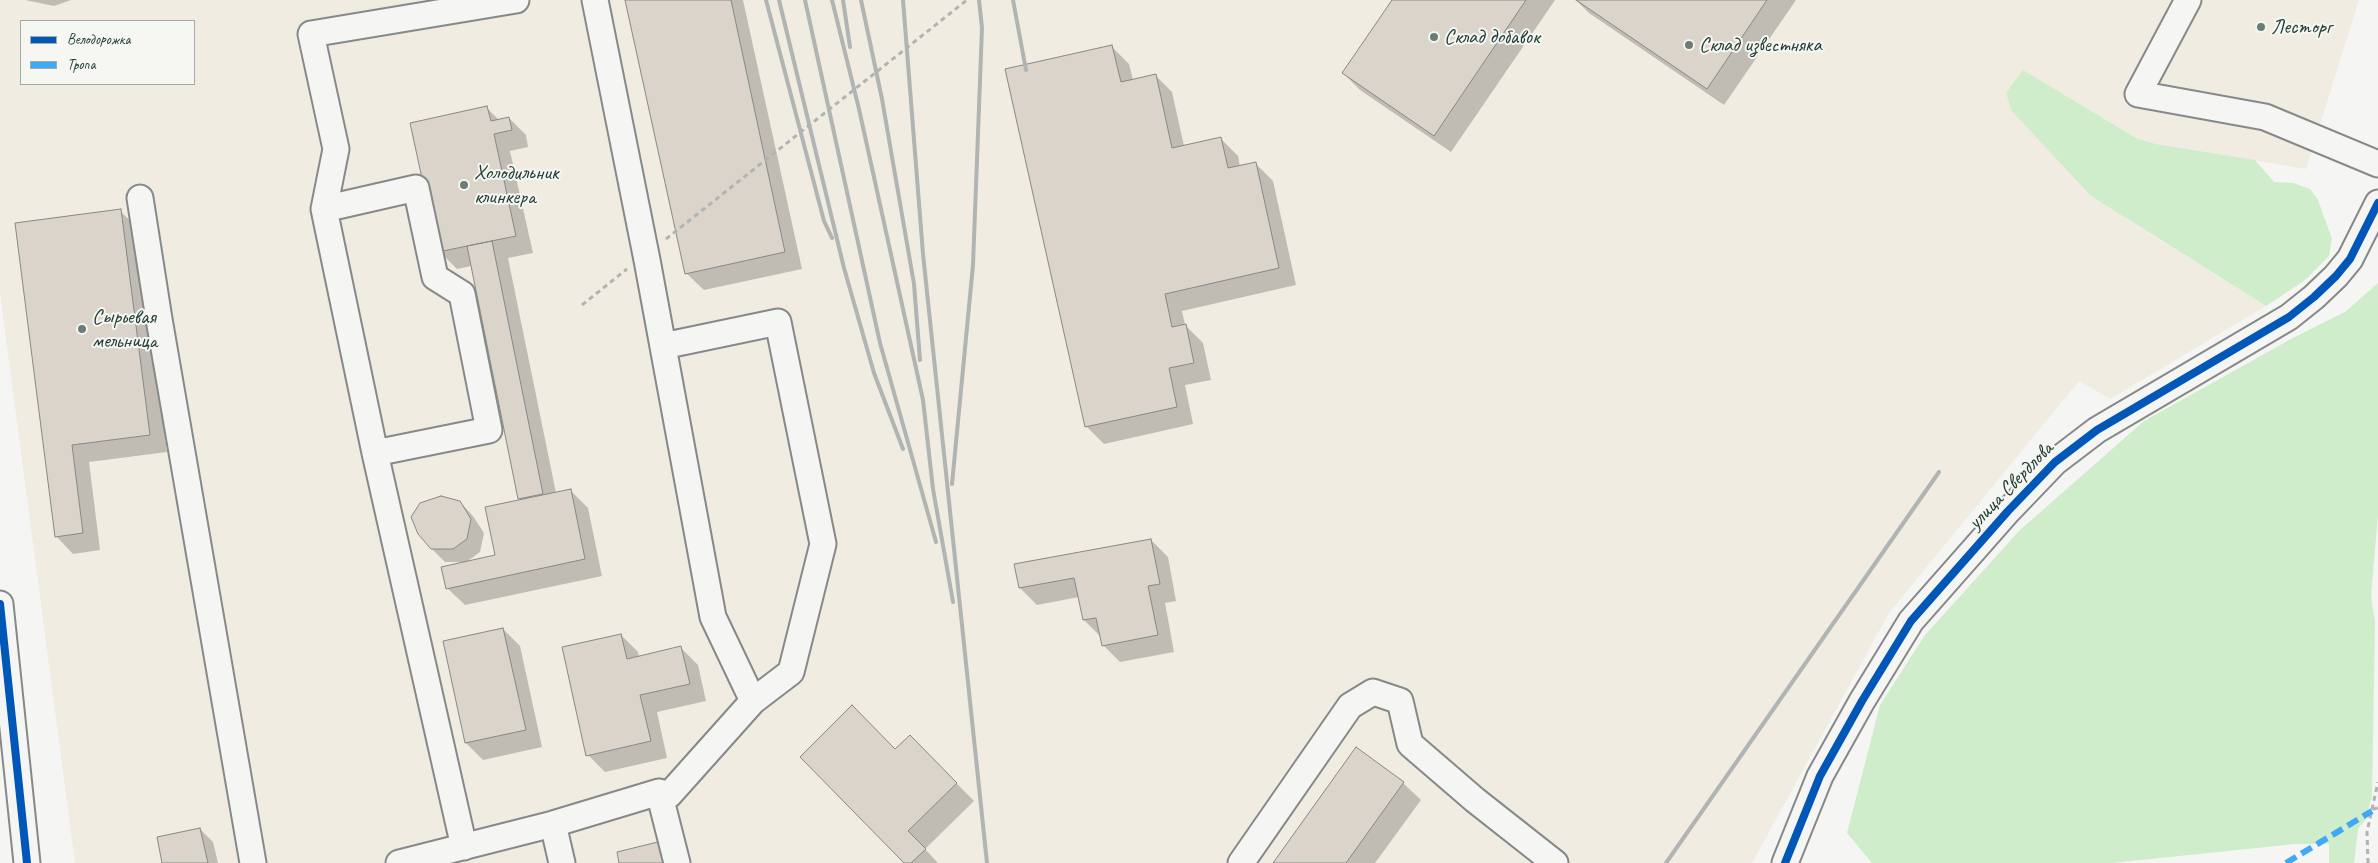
<!DOCTYPE html>
<meta charset="utf-8">
<style>
body{margin:0}
#map{position:relative;width:2378px;height:863px;overflow:hidden;background:#f5f5f3;font-family:Caveat,sans-serif}
canvas{display:block}
.legend{position:absolute;left:20px;top:20px;width:175px;height:65px;box-sizing:border-box;background:#f6f6f2;border:1px solid #a0aca6;margin:0;padding:6px 9px;list-style:none;font-size:15px;color:#1f3d34}
.legend li{display:flex;align-items:center;gap:10px;height:25px}
.legend b{width:25px;border:1px solid #a0aca6}
</style>
<div id="map">
<canvas width="2378" height="863"></canvas>
<ul class="legend">
<li><b style="height:6px;background:#0057b8"></b>Велодорожка</li>
<li><b style="height:6px;background:#3fa9f5"></b>Тропа</li>
</ul>
</div>
<script>
const g = document.querySelector('canvas').getContext('2d');
g.lineJoin = 'round';
function fillPath(path, color) {
  g.fillStyle = color;
  g.fill(path, 'evenodd');
}
function toPath(rows) {
  const path = new Path2D();
  for (const r of rows) {
    path.moveTo(r[0], r[1]);
    for (let i = 2; i < r.length; i += 2) path.lineTo(r[i], r[i + 1]);
  }
  return path;
}
function trace(path, color, width, dash) {
  g.strokeStyle = color;
  g.lineWidth = width;
  g.lineCap = dash ? 'butt' : 'round';
  g.setLineDash(dash || []);
  g.stroke(path);
}
function label(font, color, halo, rows, align = 'center') {
  g.font = font + ' Caveat,sans-serif';
  g.lineWidth = 4;
  g.setLineDash([]);
  g.textBaseline = 'middle';
  g.strokeStyle = halo;
  g.fillStyle = color;
  for (const [text, x, y, turn = 0] of rows) {
    g.save();
    g.translate(x, y);
    g.rotate((+turn || 0) * Math.PI / 180);
    g.textAlign = isNaN(turn) ? turn : align;
    if (halo) g.strokeText(text, 0, 0);
    g.fillText(text, 0, 0);
    g.restore();
  }
}
const built = toPath([
 [0,0,2359,0,2306,169,2156,144,2136,138,2024,71,2126,219,2266,306,2110,399,2079,381,1889,613,1752,863,75,863,0,293],
 [21,21,194,21,194,84,21,84]
]);
const green = toPath([
 [2023,70,2136,138,2156,144,2255,160,2274,182,2293,183,2310,189,2318,200,2332,239,2329,256,2305,280,2266,306,2091,196,2012,111,2006,93],
 [2378,283,2378,515,2371,596,2375,622,2372,796,2366,819,2358,829,2354,863,2329,863,2329,844,2295,844,2112,863,1872,863,1847,833,1880,705,1925,635,2020,530,2144,421,2291,339,2345,312]
]);
const shadow = toPath([
 [25,0,71,0,54,6],
 [627,0,743,0,802,269,704,290,686,273],
 [1394,0,1555,0,1451,152,1360,90,1343,73],
 [1576,0,1796,0,1724,105,1589,13],
 [1112,47,1129,64,1133,80,1155,75,1172,92,1184,146,1220,138,1238,156,1240,167,1255,163,1273,181,1296,285,1182,311,1185,325,1203,343,1211,380,1185,385,1193,424,1104,444,1086,426],
 [487,108,499,120,509,118,526,135,528,147,510,151,533,253,508,258,556,493,570,490,588,508,602,576,465,605,447,588,463,562,445,562,432,549,460,502,473,516,484,533,480,552,465,563,497,556,520,501,472,266,457,269,440,252],
 [120,211,138,228,167,452,89,462,100,550,73,554,56,536,16,224],
 [1151,540,1168,557,1176,601,1165,603,1174,652,1120,662,1103,645,1101,637,1084,620,1079,597,1037,605,1020,588],
 [503,629,520,646,542,747,483,760,466,743],
 [621,635,638,652,639,657,681,648,698,665,706,701,657,712,667,758,605,772,588,755],
 [910,736,974,801,925,849,938,863,906,863,896,750],
 [1356,749,1403,783,1421,800,1375,863,1274,863],
 [200,829,213,842,218,863,164,863]
]);
const building = toPath([
 [625,0,731,0,785,252,685,274,625,0],
 [1392,0,1526,0,1434,136,1342,73,1392,0],
 [1576,0,1767,0,1707,89,1576,0],
 [1112,45,1121,82,1156,74,1172,148,1221,137,1228,168,1256,162,1279,268,1165,294,1172,327,1186,324,1194,363,1169,368,1177,407,1085,427,1005,69,1112,45],
 [487,106,491,121,509,117,512,130,494,134,516,236,438,252,410,123,487,106],
 [121,209,150,435,72,445,83,533,55,537,15,223,121,209],
 [492,241,543,494,518,499,467,246,492,241],
 [571,489,585,559,446,589,441,567,495,555,485,507,571,489],
 [441,496,460,501,471,519,467,539,453,549,431,549,418,534,411,517,420,503,441,496],
 [1151,539,1160,584,1148,586,1158,635,1102,646,1096,618,1083,620,1074,578,1019,588,1014,564,1151,539],
 [503,628,526,730,465,743,443,641,503,628],
 [621,634,627,659,681,646,690,684,640,695,651,741,586,756,562,647,621,634],
 [852,705,895,749,910,735,957,783,908,831,926,849,911,863,904,863,800,757,852,705],
 [1356,747,1404,782,1346,863,1273,863,1356,747],
 [200,828,208,863,162,863,157,837,200,828],
 [666,840,672,863,619,863,617,852,666,840]
]);
const path = toPath([
 [666,239,967,0],
 [582,305,627,269],
 [2373,809,2378,808],
 [2368,863,2367,832,2378,782]
]);
const minor = toPath([
 [2188,0,2138,94,2265,117,2378,164],
 [140,198,159,319,253,863],
 [324,209,416,188,435,277,462,294,489,430,375,453],
 [663,346,778,322,823,544,791,672,753,701],
 [0,604,27,863],
 [659,792,677,863],
 [553,824,562,863],
 [464,847,375,453,324,209,336,149,311,34,516,0],
 [399,863,553,824,659,792,669,795,753,701,713,617,647,260,595,0],
 [1241,863,1350,706,1373,692,1400,701,1410,744,1475,800,1555,863],
 [1785,863,1820,776,1862,701,1911,621,2008,511,2055,462,2097,430,2289,317,2314,297,2336,276,2350,259,2378,203]
]);
const rail = toPath([
 [766,0,824,221,832,238],
 [779,0,844,268,874,373,903,449],
 [805,0,880,343,936,542],
 [832,0,859,109,923,400,933,489,953,602],
 [843,0,850,47],
 [861,0,882,99,914,284,920,360],
 [903,0,923,254,987,863],
 [1013,0,1026,70],
 [952,484,973,265,982,28,979,0],
 [1666,863,1939,472]
]);
const quiet = toPath([
 [2286,863,2372,811]
]);
const cycleway = toPath([
 [0,604,27,863],
 [1785,863,1820,776,1862,701,1911,621,2008,511,2055,462,2097,430,2289,317,2314,297,2336,276,2350,259,2378,203]
]);
const markers = [
 [2261,27,5,"#6a7d77"],
 [1434,37,5,"#6a7d77"],
 [1689,45,5,"#6a7d77"],
 [464,185,5,"#6a7d77"],
 [82,329,5,"#6a7d77"]
];
const poiNames = [
 ["Лесторг",2271,27],
 ["Склад добавок",1444,37],
 ["Склад известняка",1699,45],
 ["Холодильник",474,173],
 ["клинкера",474,197],
 ["Сырьевая",92,317],
 ["мельница",92,341]
];
const streetNames = [
 ["улица Свердлова",2011,486,-46]
];
fillPath(built, '#f1ece2');
fillPath(green, '#cfedca');
fillPath(shadow, '#0003');
fillPath(building, '#dad4ca');
trace(building, '#858a88', 1);
trace(minor, '#858a88', 29);
trace(path, '#b0b4b2', 3, [5, 4]);
trace(minor, '#f5f5f3', 25);
trace(rail, '#b0b4b2', 4);
trace(quiet, '#3fa9f5', 6, [12, 6]);
trace(cycleway, '#0057b8', 8);
for (const [x, y, r, color] of markers) {
  const dot = new Path2D();
  dot.arc(x, y, r, 0, 2 * Math.PI);
  g.fillStyle = color;
  g.fill(dot);
  trace(dot, '#f6f6f2', 2);
}
label('21px', '#1f3d34', '#f6f6f2', poiNames, 'left');
label('21px', '#1f3d34', '#f6f6f2', streetNames);
</script>
